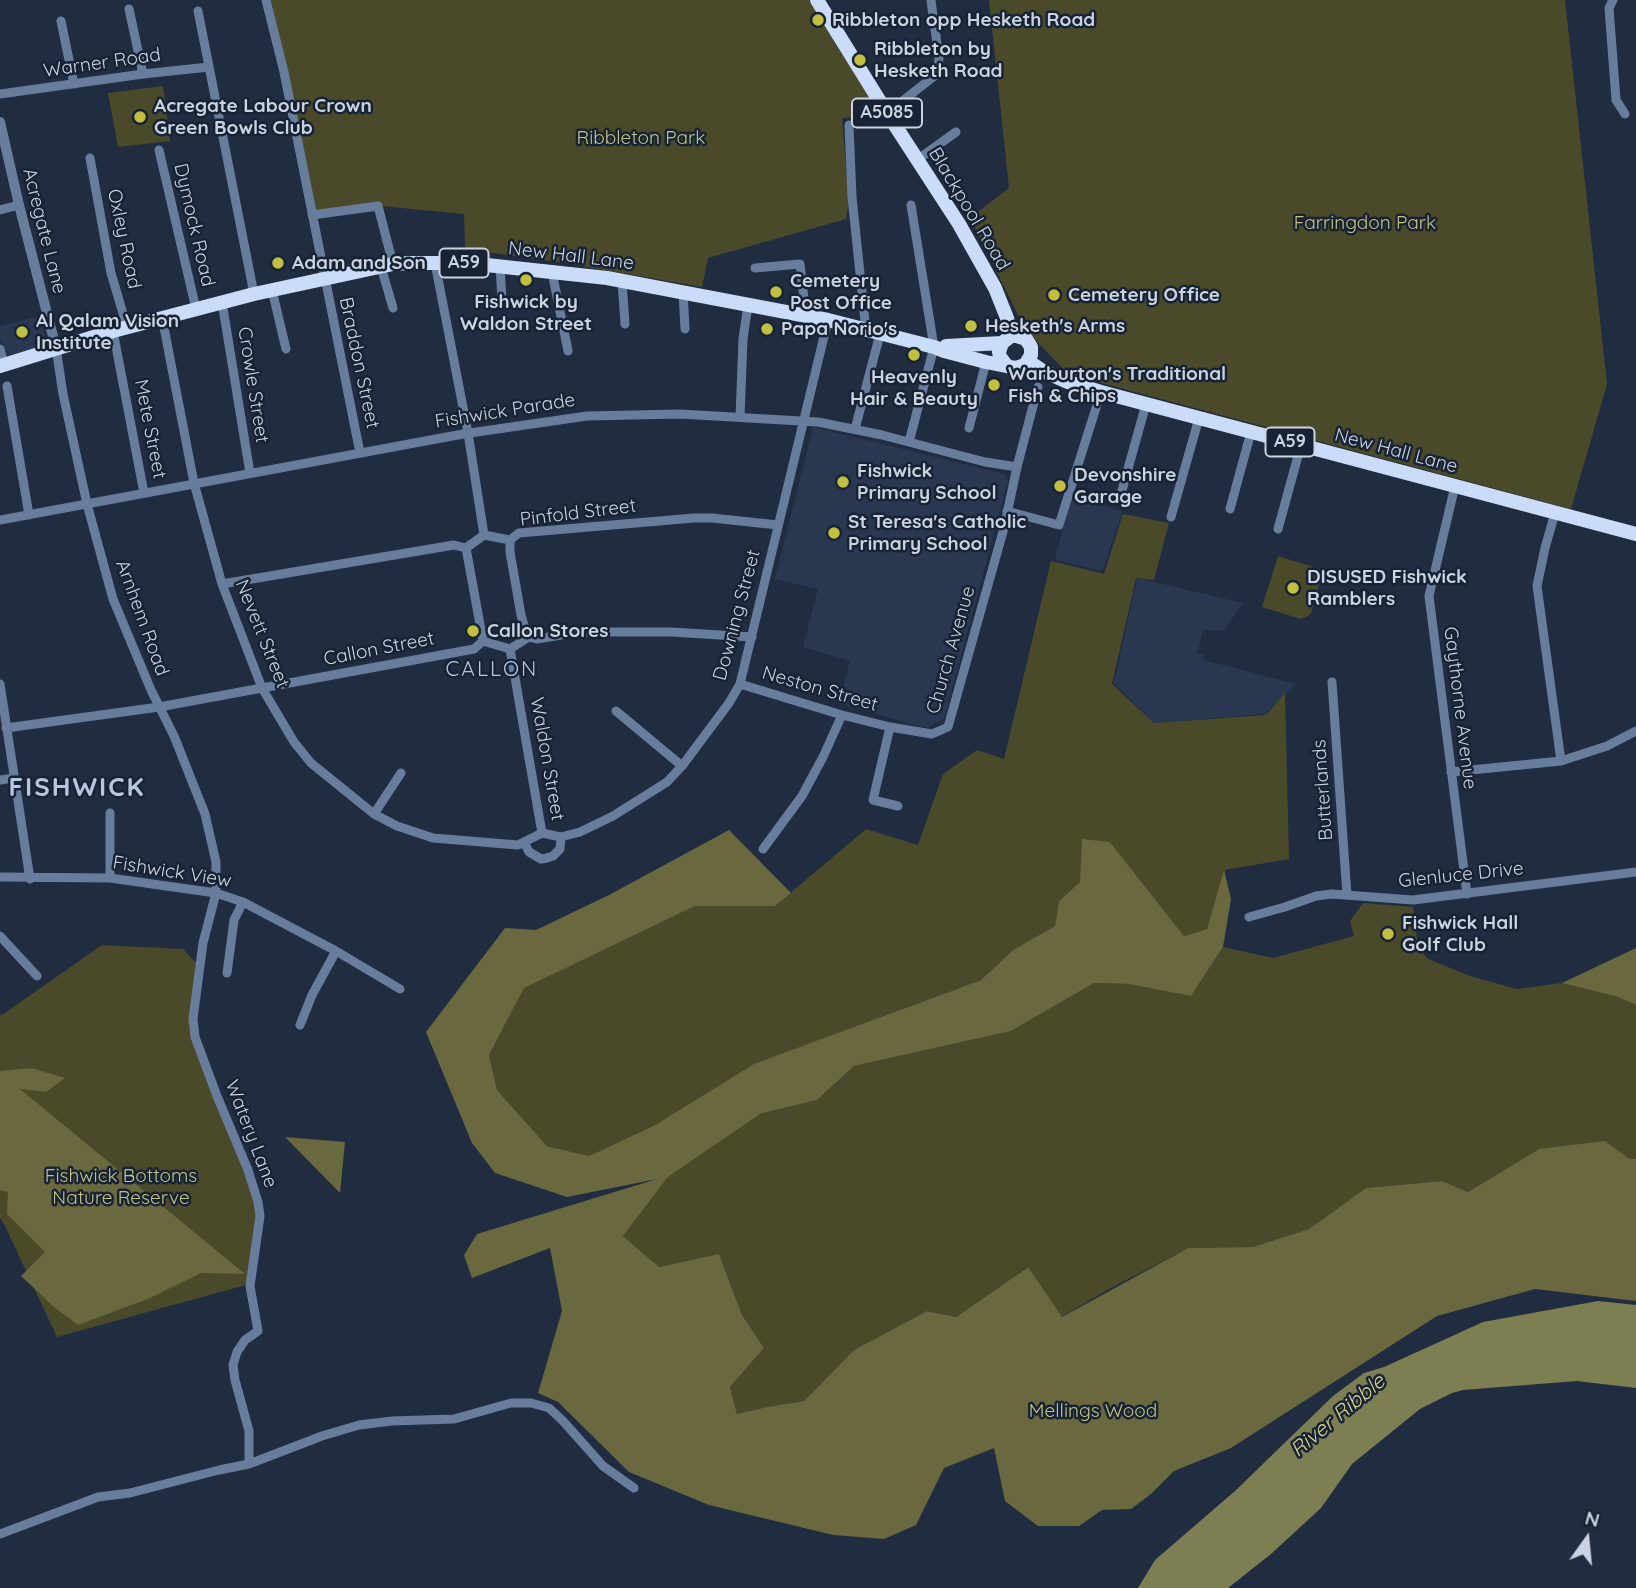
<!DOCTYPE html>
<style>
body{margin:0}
#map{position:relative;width:1636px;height:1588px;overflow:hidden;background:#202d40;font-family:Quicksand,sans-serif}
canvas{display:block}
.north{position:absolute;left:1552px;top:1504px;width:70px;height:70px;-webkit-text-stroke:5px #172335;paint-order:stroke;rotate:15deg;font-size:19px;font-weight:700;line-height:28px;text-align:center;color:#cbd3df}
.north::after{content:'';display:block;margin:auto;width:24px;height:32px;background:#cbd3df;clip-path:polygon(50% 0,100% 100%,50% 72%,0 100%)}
</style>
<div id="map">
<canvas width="1636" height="1588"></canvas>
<div class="north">N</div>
</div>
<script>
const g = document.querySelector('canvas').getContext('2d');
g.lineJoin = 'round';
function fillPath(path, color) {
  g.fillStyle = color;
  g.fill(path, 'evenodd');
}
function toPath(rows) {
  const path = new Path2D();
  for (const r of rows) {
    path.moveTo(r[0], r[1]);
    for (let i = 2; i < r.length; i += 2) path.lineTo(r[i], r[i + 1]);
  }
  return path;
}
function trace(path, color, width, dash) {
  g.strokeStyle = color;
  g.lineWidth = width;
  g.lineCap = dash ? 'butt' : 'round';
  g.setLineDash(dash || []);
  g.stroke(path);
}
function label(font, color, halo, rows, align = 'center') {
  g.font = font + ' Quicksand,sans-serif';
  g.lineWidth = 5;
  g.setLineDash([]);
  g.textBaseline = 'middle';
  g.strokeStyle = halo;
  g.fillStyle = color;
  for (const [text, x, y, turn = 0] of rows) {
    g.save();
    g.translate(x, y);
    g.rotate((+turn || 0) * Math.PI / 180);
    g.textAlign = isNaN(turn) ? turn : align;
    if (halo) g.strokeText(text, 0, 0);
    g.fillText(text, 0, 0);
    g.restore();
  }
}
const built = toPath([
 [41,316,47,345,5,356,0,337,0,326],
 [813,427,1004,474,1006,476,1008,481,944,719,928,727,918,726,839,703,850,661,803,647,818,589,775,579],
 [1070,499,1123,511,1102,571,1055,560],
 [1137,578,1243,603,1224,631,1203,630,1197,654,1204,654,1203,660,1296,684,1265,714,1154,723,1114,683]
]);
const green = toPath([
 [271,0,809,0,863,82,881,115,842,118,849,201,846,219,708,258,702,287,565,263,465,249,464,214,371,205,315,211],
 [989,0,1565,0,1607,384,1571,509,1068,374,1025,329,970,218,1009,188],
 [163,86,170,141,118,147,108,93],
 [1123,514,1169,523,1154,580,1136,578,1112,684,1154,723,1266,715,1285,693,1289,859,1225,870,1207,929,1184,936,1110,842,1080,882,1059,901,1055,926,1013,950,981,980,883,1016,589,1156,547,1146,497,1090,489,1055,524,987,695,906,775,906,866,829,918,845,943,774,977,750,1004,759,1051,561,1104,574],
 [1278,556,1323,570,1311,613,1308,616,1301,619,1262,607],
 [1363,903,1413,907,1418,947,1428,959,1470,976,1517,989,1562,983,1618,997,1636,1005,1636,1159,1539,1149,1468,1192,1442,1181,1366,1188,1309,1229,1253,1247,1188,1248,1111,1288,1061,1317,1027,1267,956,1317,927,1311,854,1350,804,1401,767,1407,737,1414,730,1387,764,1348,742,1315,719,1255,659,1267,623,1236,668,1177,758,1115,817,1100,854,1066,1011,1031,1094,983,1128,984,1191,996,1223,947,1273,958,1354,936,1350,921],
 [102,945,183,949,200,967,193,1019,260,1216,253,1283,57,1337,5,1226,0,1218,0,1014,2,1015]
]);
const forest = toPath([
 [729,830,791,893,775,906,695,906,524,988,489,1055,497,1090,547,1146,589,1156,657,1124,754,1064,981,980,1013,950,1055,926,1059,901,1080,882,1082,839,1110,842,1184,936,1207,929,1224,870,1231,899,1223,947,1191,996,1128,984,1094,983,1011,1031,854,1066,817,1100,760,1114,668,1177,623,1236,659,1267,719,1254,742,1315,764,1348,730,1387,737,1414,767,1407,804,1401,854,1350,927,1311,956,1317,1028,1267,1062,1317,1188,1248,1253,1247,1309,1229,1366,1188,1442,1181,1468,1192,1539,1149,1605,1141,1628,1158,1636,1159,1636,1301,1535,1289,1437,1316,1231,1448,1174,1471,1151,1494,1131,1509,1102,1510,1079,1526,1038,1526,1005,1501,994,1448,944,1468,916,1525,884,1539,833,1535,709,1505,629,1472,558,1402,538,1393,562,1311,550,1248,472,1278,464,1255,477,1234,657,1179,567,1197,495,1173,472,1143,426,1032,505,928,536,930,609,895],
 [1636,948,1636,1005,1618,997,1562,983],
 [31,1068,65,1078,46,1092,20,1089,245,1274,201,1273,150,1298,78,1325,54,1307,21,1276,45,1252,7,1214,8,1192,0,1190,0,1071],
 [285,1137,345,1142,340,1193]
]);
const water = toPath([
 [1598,1301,1636,1305,1636,1388,1577,1381,1463,1390,1452,1393,1420,1409,1352,1464,1321,1508,1271,1554,1228,1588,1138,1588,1155,1560,1235,1491,1333,1396,1364,1373,1384,1367,1483,1322]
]);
const minor = toPath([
 [266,0,284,72,360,453],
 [931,0,933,16],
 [1613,0,1609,8,1616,100,1625,114],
 [129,9,143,74],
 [198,11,254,294],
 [61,21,74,84],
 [0,94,143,74,209,67],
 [887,113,937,74,939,58,934,22],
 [849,125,852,197,866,331],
 [159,150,196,309],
 [90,158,111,273,127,327],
 [917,160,956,132],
 [0,210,19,205],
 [312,215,378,206,393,264],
 [435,263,468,433,484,535],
 [500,266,502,300],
 [381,267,393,308],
 [755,268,800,264,806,316],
 [552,272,568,351],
 [622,281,625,324],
 [272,290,286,349],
 [683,291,685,329],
 [222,302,250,473],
 [162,317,194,483,222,584,262,688,294,742,311,763,374,814,397,826,433,838,518,845,542,833],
 [113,331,144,493],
 [56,348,63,394,87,504,113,599,151,690,174,736,205,814,216,862,216,893,203,943,193,1019,195,1037,217,1096,248,1170,258,1202,260,1216,250,1286,258,1331,245,1340,237,1352,233,1365,235,1380,249,1431,249,1464],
 [0,349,4,365],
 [7,386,29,515],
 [740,417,743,339,748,305],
 [969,428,986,362],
 [855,429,880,334],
 [909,442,934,347,911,205],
 [1455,486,1429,596,1467,894],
 [1121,494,1146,404],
 [1230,509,1251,432],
 [1007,511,1059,525,1101,392],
 [1555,513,1545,548,1537,586,1561,761],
 [1171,517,1199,418],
 [0,520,463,434,587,416,680,414,818,422,882,435,985,462,1017,467],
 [1278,529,1301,445],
 [510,540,519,533,694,518,712,518,778,525],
 [510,540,510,552,521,615,526,632,529,637],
 [466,548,483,641],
 [222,584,454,545,466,548,484,535,510,540],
 [483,641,510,649,529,637,537,639,579,632,671,632,752,637],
 [510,649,542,833],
 [1332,682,1347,895],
 [0,684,30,879],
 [740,684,842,715,890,727],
 [616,711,682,766],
 [6,728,159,707,262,688,474,649,483,641],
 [1451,772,1561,761,1607,746,1636,731],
 [0,780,14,778],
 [898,806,873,800,890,727,932,734,948,727,1004,528,1017,467,1038,387],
 [110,813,110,878],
 [374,814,401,773],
 [542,833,561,837,580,832,613,816,667,782,682,766,729,703,740,684,828,320],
 [524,842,529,852,541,859,547,858,553,856,560,849,561,837],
 [763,849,802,796,823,757,842,715],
 [0,877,110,878,216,893,243,902,336,951,400,989],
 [1249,917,1285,907,1316,896,1332,894,1413,900,1636,872],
 [0,936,37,976],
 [227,973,234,920,243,902],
 [300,1025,312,995,336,951],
 [0,1534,98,1497,130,1493,219,1470,249,1464,322,1436,359,1425,392,1421,454,1419,511,1403,531,1403,549,1408,563,1421,603,1466,634,1488]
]);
const tertiary = toPath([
 [0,122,19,205,56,348]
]);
const trunk = toPath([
 [817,0,887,113,959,224,995,288,1007,318,1011,336],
 [946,346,1002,343],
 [1028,361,1043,371,1068,382,1101,392,1636,534],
 [0,366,113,331,254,294,393,264,410,263,468,263,607,278,828,320,934,347,944,351,986,362,1016,368,1025,365,1031,355,1031,347,1026,339,1017,336,1011,336,1002,343,999,352,1000,357,1006,365]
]);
const markers = [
 [818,20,7,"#c1be40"],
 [860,60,7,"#c1be40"],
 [140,117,7,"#c1be40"],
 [278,263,7,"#c1be40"],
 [526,280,7,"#c1be40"],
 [776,292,7,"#c1be40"],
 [1054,295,7,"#c1be40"],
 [971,326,7,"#c1be40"],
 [767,329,7,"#c1be40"],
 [22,332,7,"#c1be40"],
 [914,355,7,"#c1be40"],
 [994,385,7,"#c1be40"],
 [843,482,7,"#c1be40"],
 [1060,486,7,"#c1be40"],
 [834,533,7,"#c1be40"],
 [1293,588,7,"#c1be40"],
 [473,631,7,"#c1be40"],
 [1388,934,7,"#c1be40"]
];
const shields = [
 [887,113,70],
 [464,263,49],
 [1290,442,49]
];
const shieldNames = [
 ["A5085",887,113],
 ["A59",464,263],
 ["A59",1290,442]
];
const poiNames = [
 ["Ribbleton opp Hesketh Road",832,20],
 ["Ribbleton by",874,49],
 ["Hesketh Road",874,71],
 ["Acregate Labour Crown",154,106],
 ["Green Bowls Club",154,128],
 ["Adam and Son",292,263],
 ["Cemetery",790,281],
 ["Post Office",790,303],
 ["Cemetery Office",1068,295],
 ["Fishwick by",526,302,"center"],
 ["Waldon Street",526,324,"center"],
 ["Al Qalam Vision",36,321],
 ["Institute",36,343],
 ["Hesketh's Arms",985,326],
 ["Papa Norio's",781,329],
 ["Warburton's Traditional",1008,374],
 ["Fish & Chips",1008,396],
 ["Heavenly",914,377,"center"],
 ["Hair & Beauty",914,399,"center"],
 ["Fishwick",857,471],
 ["Primary School",857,493],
 ["Devonshire",1074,475],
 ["Garage",1074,497],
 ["St Teresa's Catholic",848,522],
 ["Primary School",848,544],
 ["DISUSED Fishwick",1307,577],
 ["Ramblers",1307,599],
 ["Callon Stores",487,631],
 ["Fishwick Hall",1402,923],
 ["Golf Club",1402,945]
];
const streetNames = [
 ["Warner Road",102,63,-8],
 ["Blackpool Road",969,209,59],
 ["Dymock Road",194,225,77],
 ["Acregate Lane",44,231,76],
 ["Oxley Road",124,239,78],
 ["New Hall Lane",571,256,7],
 ["Braddon Street",359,363,78],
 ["Crowle Street",253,385,81],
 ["Fishwick Parade",505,411,-9],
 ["Mete Street",150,429,79],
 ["New Hall Lane",1396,451,15],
 ["Pinfold Street",578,513,-7],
 ["Downing Street",737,615,-75],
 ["Arnhem Road",142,618,70],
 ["Nevett Street",262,634,68],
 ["Callon Street",379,649,-11],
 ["Church Avenue",951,650,-74],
 ["Neston Street",820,689,16],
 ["Gaythorne Avenue",1460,708,83],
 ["Waldon Street",547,759,80],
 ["Butterlands",1323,790,-94],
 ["Fishwick View",172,872,9],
 ["Glenluce Drive",1461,875,-6],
 ["Watery Lane",251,1134,69]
];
const parkNames = [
 ["Ribbleton Park",641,138],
 ["Farringdon Park",1365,223],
 ["Fishwick Bottoms",121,1176],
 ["Nature Reserve",121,1198],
 ["Mellings Wood",1093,1411]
];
const neighbourhoodNames = [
 ["CALLON",492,670]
];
const waterNames = [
 ["River Ribble",1338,1416,-40]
];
const districtNames = [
 ["FISHWICK",77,788]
];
fillPath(built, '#293850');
fillPath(green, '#4a4a2a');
fillPath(forest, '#69683e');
fillPath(water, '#7e7e53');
trace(minor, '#687d9c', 9);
trace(tertiary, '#687d9c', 10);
trace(trunk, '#cadcf8', 14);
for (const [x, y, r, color] of markers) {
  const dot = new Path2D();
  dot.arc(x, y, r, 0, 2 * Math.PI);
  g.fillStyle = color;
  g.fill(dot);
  trace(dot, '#172335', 2.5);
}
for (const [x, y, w] of shields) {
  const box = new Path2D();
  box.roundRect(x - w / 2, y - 14.5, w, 29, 5);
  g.fillStyle = '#172335';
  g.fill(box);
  trace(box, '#cbd3df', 2);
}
label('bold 18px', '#cbd3df', null, shieldNames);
label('bold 19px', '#cbd3df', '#172335', poiNames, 'left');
label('19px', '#cbd3df', '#172335', streetNames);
label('19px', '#c4c47d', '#172335', parkNames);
g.letterSpacing = '2px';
label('21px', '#b7c7e0', '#172335', neighbourhoodNames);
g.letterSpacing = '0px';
label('italic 21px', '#d3d28c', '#172335', waterNames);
g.letterSpacing = '2px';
label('bold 26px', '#b7c7e0', '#172335', districtNames);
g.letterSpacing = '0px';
</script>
